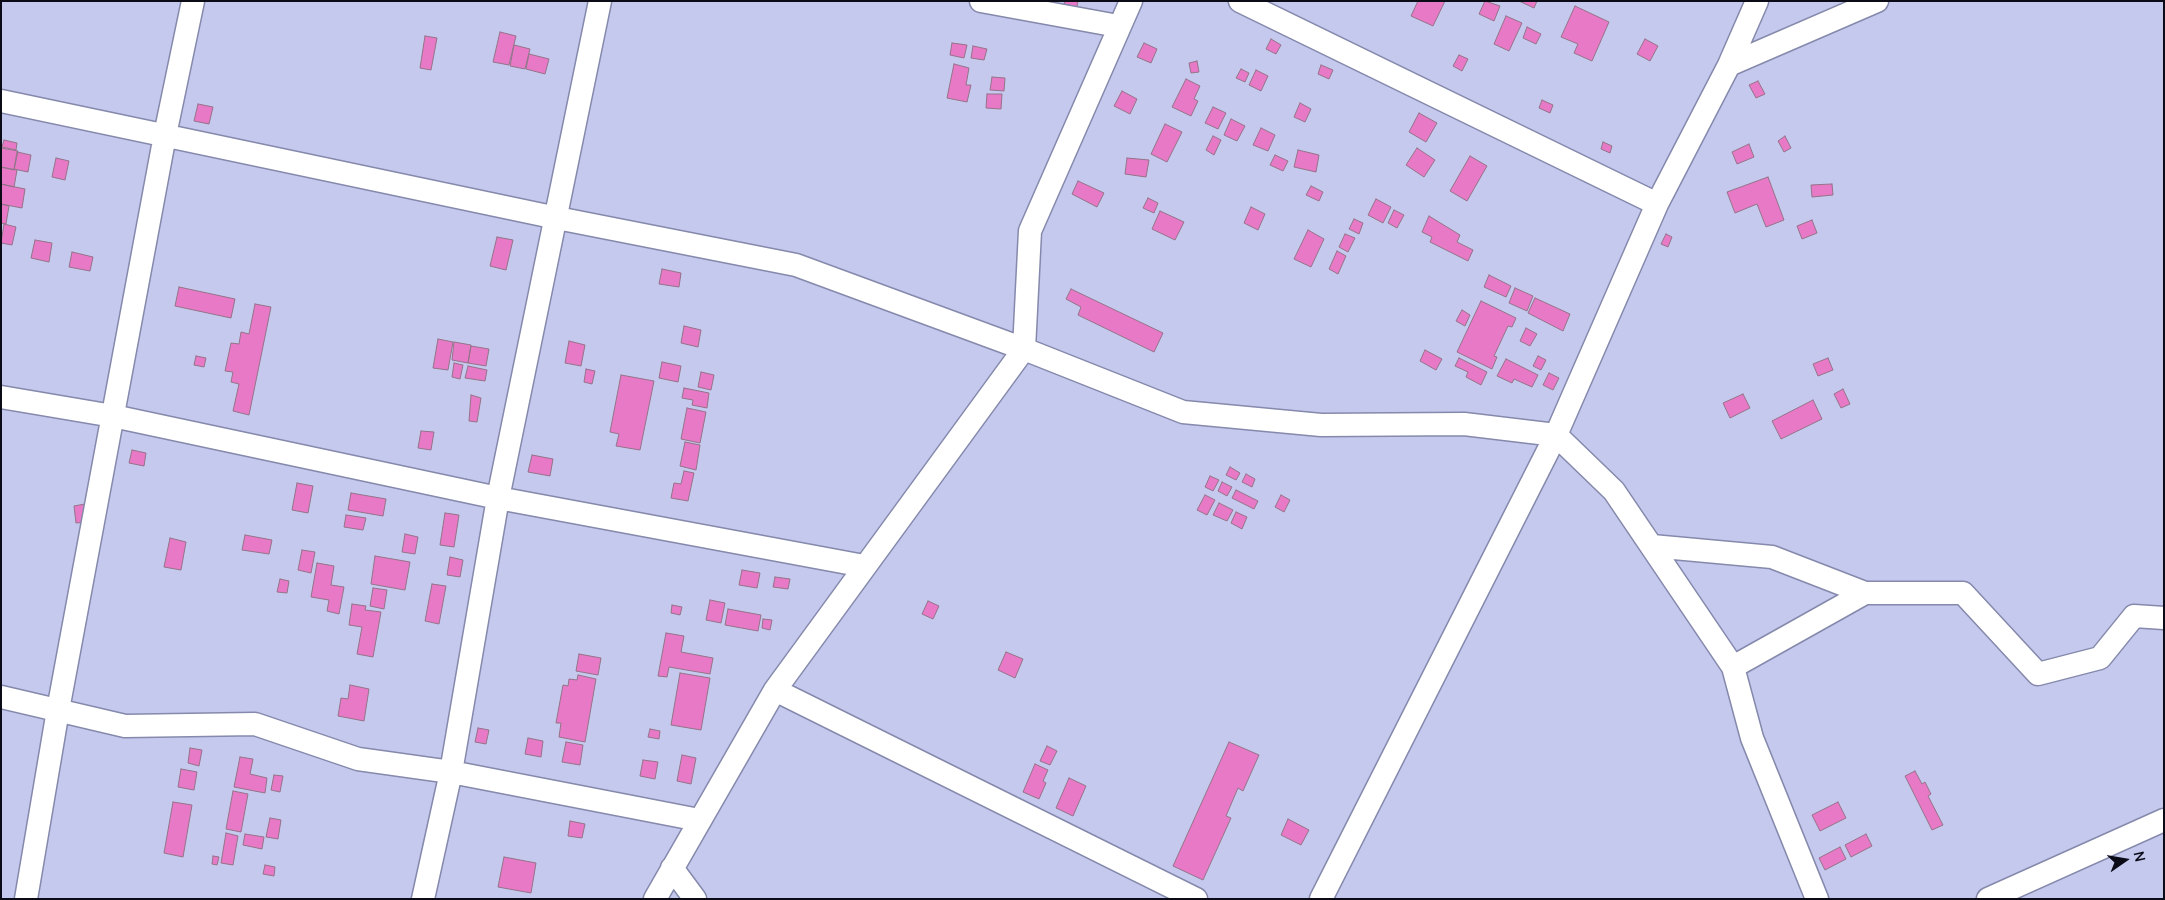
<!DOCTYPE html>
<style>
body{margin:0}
#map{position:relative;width:2165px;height:900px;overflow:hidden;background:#c5c9ee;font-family:Manrope,sans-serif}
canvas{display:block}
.frame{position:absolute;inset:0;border:2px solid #0a0b17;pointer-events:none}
.north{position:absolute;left:2100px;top:835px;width:50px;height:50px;-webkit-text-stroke:4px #c5c9ee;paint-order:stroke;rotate:77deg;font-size:14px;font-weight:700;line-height:20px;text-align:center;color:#0a0b17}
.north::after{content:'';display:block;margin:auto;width:18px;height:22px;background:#0a0b17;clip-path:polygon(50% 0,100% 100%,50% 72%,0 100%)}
</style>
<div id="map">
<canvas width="2165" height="900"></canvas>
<div class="frame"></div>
<div class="north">N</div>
</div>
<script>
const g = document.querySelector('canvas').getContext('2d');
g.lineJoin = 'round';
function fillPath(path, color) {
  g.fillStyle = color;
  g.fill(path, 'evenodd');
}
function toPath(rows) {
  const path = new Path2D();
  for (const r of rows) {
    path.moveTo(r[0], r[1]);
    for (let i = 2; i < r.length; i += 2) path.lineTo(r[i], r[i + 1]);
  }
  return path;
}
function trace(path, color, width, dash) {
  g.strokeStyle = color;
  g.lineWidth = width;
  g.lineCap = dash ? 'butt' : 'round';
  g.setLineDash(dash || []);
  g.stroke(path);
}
const building = toPath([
 [1065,1,1078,1,1077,7,1064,4,1065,1],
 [1418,1,1445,1,1433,26,1411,16,1418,1],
 [1485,1,1500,6,1494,21,1479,14,1485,1],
 [1519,1,1537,1,1534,8,1519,1],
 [1575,6,1609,22,1592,61,1574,53,1578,44,1561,37,1575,6],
 [1506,16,1522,23,1509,51,1494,44,1506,16],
 [1527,27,1541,34,1536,44,1523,38,1527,27],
 [500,32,516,36,509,65,493,62,500,32],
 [425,36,437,38,431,70,420,68,425,36],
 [1271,39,1281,45,1276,54,1266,49,1271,39],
 [1645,39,1658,46,1650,61,1637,54,1645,39],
 [952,43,967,45,964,58,950,55,952,43],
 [1144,43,1157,49,1151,63,1137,57,1144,43],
 [514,45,530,49,525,69,510,66,514,45],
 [973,46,987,49,984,60,971,58,973,46],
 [529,54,549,59,545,74,526,69,529,54],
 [1459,55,1468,59,1462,71,1453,66,1459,55],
 [1197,61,1199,72,1191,73,1189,63,1197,61],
 [954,64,969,68,966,85,971,85,967,102,947,98,954,64],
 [1321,65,1333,70,1329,79,1318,74,1321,65],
 [1241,69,1249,73,1245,82,1236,78,1241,69],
 [1256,70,1268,76,1261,91,1249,85,1256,70],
 [992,77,1005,78,1004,91,990,90,992,77],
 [1186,79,1200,86,1194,99,1198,101,1191,116,1172,107,1186,79],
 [1758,81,1765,94,1756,98,1749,85,1758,81],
 [1122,91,1137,99,1130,114,1114,106,1122,91],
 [987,94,1002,94,1001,109,986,108,987,94],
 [1542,100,1553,105,1550,113,1539,108,1542,100],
 [1300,103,1311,109,1305,122,1294,117,1300,103],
 [198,104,213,107,209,124,194,121,198,104],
 [1213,107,1226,113,1218,129,1205,123,1213,107],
 [1419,113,1437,123,1426,142,1409,132,1419,113],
 [1231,119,1245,126,1237,141,1224,135,1231,119],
 [1165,124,1182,132,1167,162,1151,154,1165,124],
 [1261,128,1275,135,1268,151,1253,145,1261,128],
 [1213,136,1221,140,1214,155,1206,150,1213,136],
 [1785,136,1791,148,1784,152,1778,141,1785,136],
 [4,140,17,143,16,150,2,147,4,140],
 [1603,142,1612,146,1610,153,1601,149,1603,142],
 [1749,144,1754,157,1737,164,1732,152,1749,144],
 [1,148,18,151,14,170,1,167,1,148],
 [1417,148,1435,160,1424,177,1406,165,1417,148],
 [1298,150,1319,155,1316,172,1294,167,1298,150],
 [17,152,31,155,28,172,14,169,17,152],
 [1275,155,1288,161,1283,171,1270,165,1275,155],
 [1470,156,1487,166,1467,201,1450,191,1470,156],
 [56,158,69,161,65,180,52,177,56,158],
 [1127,158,1149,160,1146,177,1125,174,1127,158],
 [1,167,17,170,14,187,1,184,1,167],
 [1768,177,1784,220,1766,227,1757,204,1735,213,1727,192,1768,177],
 [1078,181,1104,193,1097,207,1072,194,1078,181],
 [1,184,25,189,22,208,1,204,1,184],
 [1832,184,1833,195,1812,197,1811,185,1832,184],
 [1311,186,1323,192,1319,201,1306,195,1311,186],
 [1148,198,1158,203,1154,213,1143,208,1148,198],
 [1376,199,1391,207,1383,223,1368,215,1376,199],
 [1,204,9,206,6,224,1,223,1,204],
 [1251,207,1265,214,1258,230,1244,223,1251,207],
 [1394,210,1404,215,1397,228,1388,223,1394,210],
 [1160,211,1184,222,1175,240,1152,229,1160,211],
 [1429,216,1460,235,1457,242,1473,250,1468,261,1430,242,1432,237,1422,232,1429,216],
 [1354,219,1363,223,1359,234,1349,229,1354,219],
 [1812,220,1817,233,1802,239,1797,226,1812,220],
 [4,224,16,227,12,245,1,243,4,224],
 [1308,230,1324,239,1311,267,1294,259,1308,230],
 [1345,234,1355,238,1348,252,1339,247,1345,234],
 [1666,234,1672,237,1668,247,1661,244,1666,234],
 [497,237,513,240,506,270,490,266,497,237],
 [35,240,52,243,49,262,31,258,35,240],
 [1337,251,1346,256,1338,274,1329,269,1337,251],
 [72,252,93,257,90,271,69,267,72,252],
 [662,269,681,273,679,287,659,284,662,269],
 [1489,275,1511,286,1506,297,1484,287,1489,275],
 [179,287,235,299,231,318,175,306,179,287],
 [1515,288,1533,296,1527,311,1509,303,1515,288],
 [1071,289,1163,333,1154,352,1078,315,1081,307,1066,299,1071,289],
 [1535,298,1570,314,1563,331,1528,313,1535,298],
 [1481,301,1516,318,1512,327,1508,326,1494,356,1497,357,1492,369,1457,352,1481,301],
 [255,304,271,307,249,415,233,411,239,384,231,382,233,372,225,371,231,343,239,344,241,332,249,334,255,304],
 [1462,310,1470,315,1465,326,1456,321,1462,310],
 [684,326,701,330,698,347,681,343,684,326],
 [1526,328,1537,334,1530,346,1520,341,1526,328],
 [438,339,453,342,448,370,433,368,438,339],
 [569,341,585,345,581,366,565,363,569,341],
 [454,342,471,345,468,363,452,360,454,342],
 [471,346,489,349,486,366,468,363,471,346],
 [1425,350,1442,359,1436,370,1420,361,1425,350],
 [196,356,206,358,204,367,194,365,196,356],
 [1538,356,1546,360,1541,370,1533,366,1538,356],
 [1459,358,1487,372,1481,385,1466,377,1468,372,1455,366,1459,358],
 [1828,358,1833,370,1818,376,1813,364,1828,358],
 [1506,359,1538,375,1532,387,1514,379,1512,383,1497,376,1506,359],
 [662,362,681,366,678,382,659,378,662,362],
 [454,363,463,365,460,379,452,377,454,363],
 [468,366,487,370,485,381,465,378,468,366],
 [586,369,595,371,592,384,584,382,586,369],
 [701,372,714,375,711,390,698,387,701,372],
 [1549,373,1559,378,1553,390,1543,385,1549,373],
 [621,375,654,381,640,450,616,446,619,434,610,432,621,375],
 [684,388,709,393,707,408,692,405,693,400,682,398,684,388],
 [1843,389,1850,404,1841,408,1834,394,1843,389],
 [1743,394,1750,408,1730,418,1723,403,1743,394],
 [471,395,481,398,477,422,469,421,471,395],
 [1813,400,1822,419,1781,439,1772,421,1813,400],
 [687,408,706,412,700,443,681,439,687,408],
 [421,431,434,432,431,450,418,448,421,431],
 [685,442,700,445,696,470,680,466,685,442],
 [132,450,146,453,144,466,129,463,132,450],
 [532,455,553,459,550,476,528,472,532,455],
 [1230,467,1240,473,1236,480,1226,475,1230,467],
 [684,471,694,473,688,501,671,498,674,483,681,484,684,471],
 [1246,474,1255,479,1252,487,1242,482,1246,474],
 [1210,476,1219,480,1213,491,1205,487,1210,476],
 [1222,482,1232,487,1227,496,1218,491,1222,482],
 [297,483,313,486,308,513,292,510,297,483],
 [1236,490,1258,501,1254,509,1232,498,1236,490],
 [351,493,386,499,383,516,348,510,351,493],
 [1205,495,1215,500,1207,515,1197,510,1205,495],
 [1281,495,1290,500,1284,512,1275,507,1281,495],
 [1219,503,1233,510,1227,521,1213,515,1219,503],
 [85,504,86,522,76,523,74,506,85,504],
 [1236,512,1247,517,1242,529,1231,523,1236,512],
 [445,513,459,515,454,547,440,545,445,513],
 [346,515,366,518,363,530,344,527,346,515],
 [405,534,418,537,415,554,402,552,405,534],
 [245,535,272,540,269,554,242,550,245,535],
 [170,538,186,542,181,570,164,567,170,538],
 [302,550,315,552,311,573,298,570,302,550],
 [375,556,410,562,405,590,371,584,375,556],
 [450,557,463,560,460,577,447,575,450,557],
 [317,563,334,566,331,585,344,587,339,614,327,611,329,600,311,597,317,563],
 [742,570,760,573,757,588,739,585,742,570],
 [775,577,790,579,788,589,773,587,775,577],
 [280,579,289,581,287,593,277,592,280,579],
 [432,584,446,586,439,624,425,621,432,584],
 [373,588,387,590,384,609,370,606,373,588],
 [710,600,725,603,721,623,706,620,710,600],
 [928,601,939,606,933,619,922,614,928,601],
 [352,604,366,606,365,610,381,612,373,657,357,654,362,627,349,625,352,604],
 [672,605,682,607,680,615,671,613,672,605],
 [728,609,761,615,758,631,725,625,728,609],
 [763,619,772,620,770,630,762,628,763,619],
 [666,633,684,636,681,652,713,658,710,674,669,667,667,677,658,676,666,633],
 [1006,652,1023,659,1015,678,998,670,1006,652],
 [579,654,601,658,598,675,576,671,579,654],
 [680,673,710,678,701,730,671,725,680,673],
 [578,675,596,679,585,742,559,737,561,723,556,723,563,685,568,686,569,679,577,680,578,675],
 [350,685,369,689,364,721,338,716,341,698,348,699,350,685],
 [478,728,489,730,486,744,475,742,478,728],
 [650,729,660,731,659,739,648,737,650,729],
 [528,738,543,741,541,757,525,754,528,738],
 [566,742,583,745,580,765,562,762,566,742],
 [1229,742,1259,755,1243,791,1238,788,1226,816,1231,818,1203,880,1173,866,1229,742],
 [1047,746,1057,751,1050,765,1040,761,1047,746],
 [190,748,202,750,199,766,188,763,190,748],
 [682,755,696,758,691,784,677,781,682,755],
 [240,757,253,759,250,774,267,778,265,793,234,787,240,757],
 [643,760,658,762,655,779,640,776,643,760],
 [1035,764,1048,770,1043,781,1046,783,1039,799,1023,792,1035,764],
 [181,769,197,772,194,790,178,787,181,769],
 [1915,771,1922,784,1925,782,1931,794,1928,796,1943,825,1932,830,1905,776,1915,771],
 [274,775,283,776,280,792,271,790,274,775],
 [1069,778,1086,786,1073,816,1056,808,1069,778],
 [233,791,248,794,241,832,226,829,233,791],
 [173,802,192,805,183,857,164,853,173,802],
 [1838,802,1846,818,1820,831,1812,815,1838,802],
 [270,818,281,820,278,839,266,837,270,818],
 [1288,819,1309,830,1301,845,1281,835,1288,819],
 [570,821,585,824,582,838,568,836,570,821],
 [226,833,238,836,233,865,221,863,226,833],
 [245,834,264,837,262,849,243,845,245,834],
 [1866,834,1872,846,1851,857,1845,845,1866,834],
 [1840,847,1846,859,1825,870,1819,858,1840,847],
 [213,856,219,857,217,865,212,864,213,856],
 [504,857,536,863,531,893,498,887,504,857],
 [265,865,275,867,274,876,263,874,265,865]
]);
const street = toPath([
 [981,1,1118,26],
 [1240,1,1657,204],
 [1729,65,1877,1],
 [1,101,557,218,796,265,1024,349,1183,412,1321,425,1464,424,1556,435,1614,491,1733,667,1752,738,1817,899],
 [1,397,113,416,498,498,864,566],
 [1652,546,1772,557,1865,593,1963,593,2038,674,2100,658,2134,616,2164,618],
 [1733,667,1865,593],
 [775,690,1196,899],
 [1,697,125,726,255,724,358,759,451,772,699,820],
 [672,868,695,899],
 [26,899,58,710,165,135,193,1],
 [423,899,451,772,498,498,600,1],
 [655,899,775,690,1024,349,1030,231,1131,1],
 [1321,899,1556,435,1657,204,1729,65,1757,1],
 [1988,899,2164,820]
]);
fillPath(building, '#e879c7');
trace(building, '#947388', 1);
trace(street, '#8589ab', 25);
trace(street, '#fff', 22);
</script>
